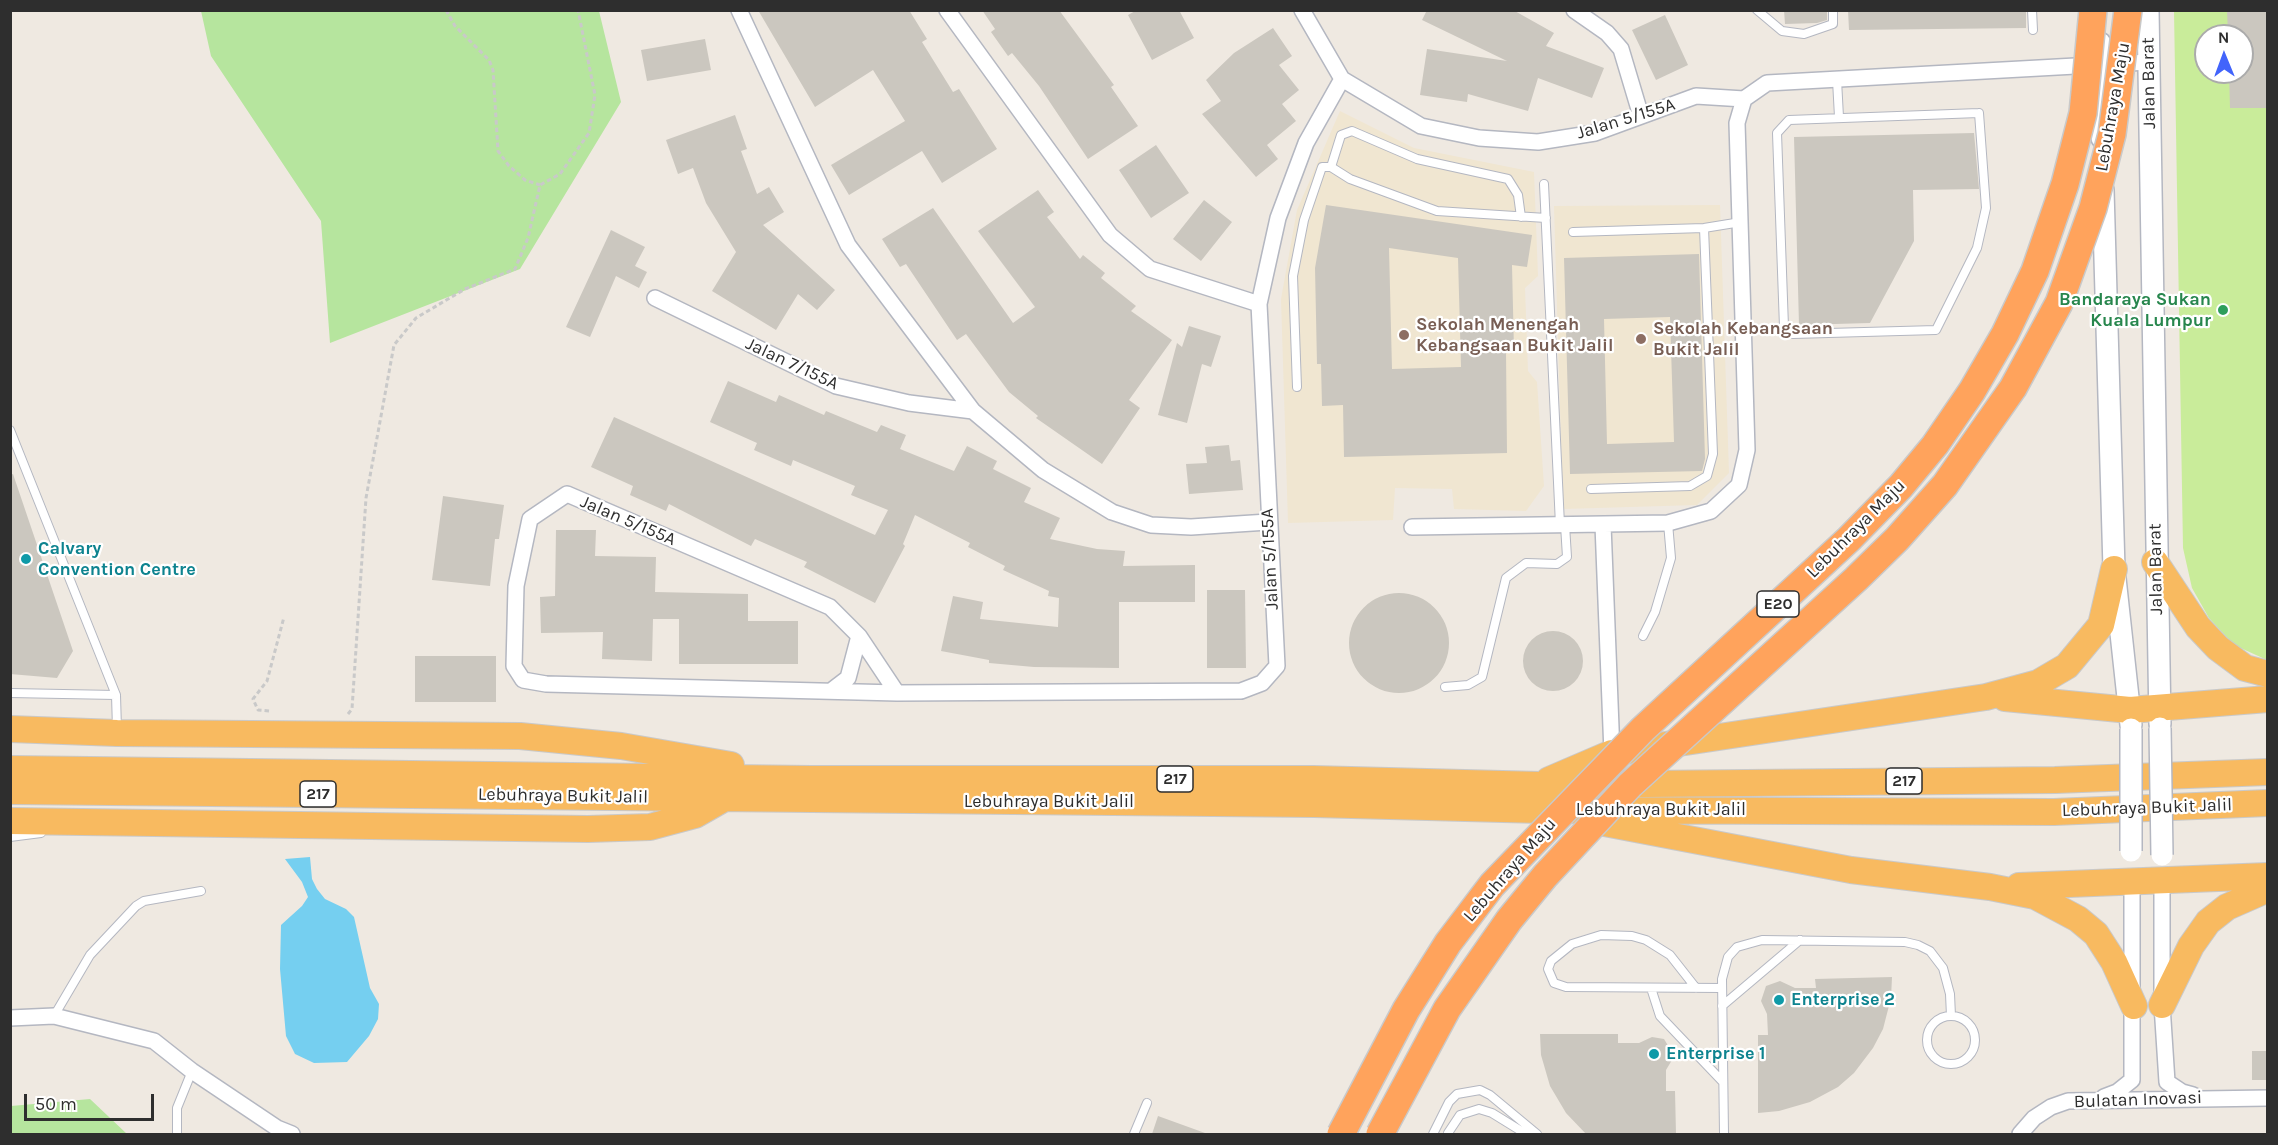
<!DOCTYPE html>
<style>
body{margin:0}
#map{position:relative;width:2278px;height:1145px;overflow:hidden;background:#efe9e1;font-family:Karla,sans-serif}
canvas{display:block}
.frame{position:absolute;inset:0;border:12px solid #2e2e2e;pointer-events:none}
.north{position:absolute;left:2194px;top:24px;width:60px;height:60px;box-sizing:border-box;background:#fff;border:2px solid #ababab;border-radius:50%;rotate:359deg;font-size:16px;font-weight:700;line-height:24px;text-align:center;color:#2e2e2e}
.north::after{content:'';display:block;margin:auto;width:21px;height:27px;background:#4264fb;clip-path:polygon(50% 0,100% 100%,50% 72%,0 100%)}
.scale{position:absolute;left:24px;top:1094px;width:130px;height:27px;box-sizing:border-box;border:3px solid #2e2e2e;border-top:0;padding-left:8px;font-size:18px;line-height:21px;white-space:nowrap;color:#2e2e2e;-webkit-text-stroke:4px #fff;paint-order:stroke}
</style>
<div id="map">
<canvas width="2278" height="1145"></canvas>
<div class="frame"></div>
<div class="north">N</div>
<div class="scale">50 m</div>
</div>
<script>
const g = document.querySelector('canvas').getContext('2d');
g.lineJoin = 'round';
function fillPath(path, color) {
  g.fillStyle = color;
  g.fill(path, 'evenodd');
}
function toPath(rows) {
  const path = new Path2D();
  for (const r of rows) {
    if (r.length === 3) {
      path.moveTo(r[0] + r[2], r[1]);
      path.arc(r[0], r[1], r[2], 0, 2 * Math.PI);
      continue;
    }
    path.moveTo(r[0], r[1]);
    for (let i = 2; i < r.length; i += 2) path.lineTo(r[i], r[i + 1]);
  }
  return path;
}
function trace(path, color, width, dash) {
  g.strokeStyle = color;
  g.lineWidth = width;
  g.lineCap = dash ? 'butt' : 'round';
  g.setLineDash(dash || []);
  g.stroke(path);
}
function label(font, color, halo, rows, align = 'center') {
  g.font = font + ' Karla,sans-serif';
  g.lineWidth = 4.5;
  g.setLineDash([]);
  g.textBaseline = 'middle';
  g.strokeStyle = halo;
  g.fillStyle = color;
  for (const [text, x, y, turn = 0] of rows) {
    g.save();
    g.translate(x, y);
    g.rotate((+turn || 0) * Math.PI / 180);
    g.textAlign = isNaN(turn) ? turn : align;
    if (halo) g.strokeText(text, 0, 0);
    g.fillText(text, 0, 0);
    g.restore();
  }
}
const education = toPath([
 [1340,111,1414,148,1534,172,1538,276,1525,288,1528,371,1537,382,1544,486,1526,511,1454,509,1452,489,1395,488,1393,520,1288,523,1281,299,1297,210],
 [1720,205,1729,473,1697,505,1563,509,1554,206]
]);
const green = toPath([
 [201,11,599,11,621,102,520,269,330,343,321,221,211,56],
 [90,1099,127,1134,11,1134,11,1106]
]);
const pitch = toPath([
 [2174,11,2267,11,2267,660,2234,645,2209,618,2192,588,2183,548],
 [2206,36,2242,36,2242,72,2206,72]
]);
const water = toPath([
 [310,857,312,879,317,889,325,899,346,909,354,917,370,988,379,1004,378,1019,369,1036,347,1062,314,1063,295,1054,286,1036,280,969,281,925,302,906,308,897,302,882,285,859]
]);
const building = toPath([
 [758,10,909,10,927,39,922,42,953,92,959,89,997,149,942,183,922,151,849,195,831,165,905,121,873,70,815,107],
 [982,10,1059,10,1114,85,1111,87,1138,126,1088,159,1039,86,1012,53,1008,56,991,32,995,29],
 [1137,10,1179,10,1194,38,1152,60,1128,15],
 [1427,10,1513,10,1554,33,1546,46,1604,68,1592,98,1538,78,1528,111,1468,94,1467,102,1420,95,1427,49,1507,61,1422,20],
 [1784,10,1827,10,1827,20,1817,23,1785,24],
 [1848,10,2026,10,2026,28,1849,30],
 [2227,10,2268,10,2268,108,2230,108,2229,72,2242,72,2242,36,2228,36],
 [1665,15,1688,65,1656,80,1632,30],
 [1273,28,1292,56,1279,65,1299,90,1282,104,1296,121,1267,145,1278,159,1256,177,1202,114,1221,101,1206,80,1234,53],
 [705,39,711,70,647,81,641,50],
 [735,115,747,149,741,151,757,194,769,187,784,212,763,225,835,290,817,310,798,294,776,330,712,291,736,252,706,203,693,168,678,174,666,140],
 [1974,133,1979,189,1913,190,1914,241,1870,323,1799,325,1794,137],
 [1156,145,1189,193,1151,218,1119,170],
 [1038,190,1054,212,1047,217,1080,259,1083,255,1105,273,1101,278,1136,306,1131,311,1172,340,1129,400,1140,408,1102,464,1036,418,1038,416,1009,392,966,334,957,340,906,264,900,267,882,239,933,208,1013,323,1035,307,978,231],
 [1204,200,1232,222,1201,261,1173,239],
 [1326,205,1532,235,1527,267,1512,265,1514,351,1506,352,1507,453,1344,457,1343,405,1322,406,1321,364,1317,364,1315,268],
 [1389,248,1458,258,1461,367,1392,369],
 [611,230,645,247,635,266,647,272,639,288,616,276,590,337,566,327],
 [1699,254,1705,459,1702,471,1570,474,1564,258],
 [1670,317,1674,442,1607,444,1604,319],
 [1189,326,1221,336,1211,367,1202,364,1187,423,1158,415,1177,343,1182,347],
 [728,381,776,402,779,395,824,415,826,411,877,432,881,425,906,435,900,449,954,471,967,446,997,461,993,469,1031,488,1024,502,1060,518,1050,539,1097,549,1125,551,1123,566,1195,565,1195,602,1119,602,1119,668,1034,667,989,663,989,660,941,651,953,596,983,602,980,619,1058,627,1059,598,1048,596,1049,591,1003,570,1005,566,968,547,970,543,915,515,903,544,905,546,875,603,804,567,807,562,755,539,751,546,669,504,666,511,630,495,633,486,591,467,614,417,875,535,888,510,851,495,855,486,793,460,791,466,754,450,757,443,710,422],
 [1229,445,1231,461,1240,460,1243,490,1189,494,1186,464,1207,463,1205,447],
 [13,474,73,651,57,678,10,674,10,475],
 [443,496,504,505,499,539,495,539,490,586,432,580],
 [556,530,596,530,595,556,656,557,655,592,748,594,748,621,798,621,798,664,679,664,679,619,653,619,652,661,602,659,603,632,541,633,540,597,555,596],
 [1207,590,1245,590,1246,668,1207,668],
 [1399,643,50],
 [1553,661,30],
 [415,656,496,656,496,702,415,702],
 [1892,977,1891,998,1883,1029,1873,1048,1854,1073,1838,1087,1810,1102,1779,1111,1758,1113,1758,1035,1768,1035,1767,1014,1761,1001,1766,986,1780,981,1795,988,1816,988,1815,979],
 [1540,1034,1618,1034,1618,1043,1639,1043,1652,1037,1664,1039,1672,1052,1672,1060,1666,1070,1666,1091,1675,1091,1676,1134,1586,1134,1566,1113,1550,1086,1541,1055],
 [2252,1051,2268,1051,2268,1080,2252,1080],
 [1158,1116,1205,1133,1205,1134,1152,1134]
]);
const path = toPath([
 [446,10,455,26,489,60,493,70,498,151,509,166,525,180,540,185],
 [269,711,258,710,253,699,267,681,284,617],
 [348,714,352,709,366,498,394,345,416,318,465,289,515,269,528,238,540,185,560,174,589,133,595,95,578,10]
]);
const service = toPath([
 [1757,10,1782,31,1804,34,1833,24,1833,10],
 [2032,10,2033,30],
 [1837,80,1839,117],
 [1979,113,1986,208,1977,248,1936,330,1793,334,1784,327,1777,133,1789,120,1979,113],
 [1331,167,1341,135,1352,131,1417,159,1508,179,1518,195,1521,217],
 [1544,184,1560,525],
 [1573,232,1704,228,1741,222],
 [1297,387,1293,276,1304,220,1322,167,1331,167,1350,179,1437,211,1546,218],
 [10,430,116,695,10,693],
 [1591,489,1690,486,1707,476,1713,454,1704,228],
 [1643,636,1655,612,1671,558,1668,523],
 [1445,687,1468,685,1482,677,1506,578,1526,563,1557,564,1567,557,1565,525],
 [116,695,117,729],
 [10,837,41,833],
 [1651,988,1660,1016,1722,1081],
 [1696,988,1670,955,1646,940,1632,936,1601,935,1572,944,1551,961,1548,969,1554,983,1566,987,1722,988],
 [1722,1006,1800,940],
 [1951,1040,24],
 [54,1016,90,955,136,906,144,901,201,891],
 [1448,1133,1460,1115,1479,1109,1492,1113,1526,1134],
 [177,1134,177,1108,192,1071],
 [1134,1134,1147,1103],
 [1433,1134,1449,1102,1457,1094,1480,1090,1490,1095,1537,1134],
 [1724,1134,1722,979,1728,957,1737,947,1762,940,1905,942,1918,945,1930,951,1943,968,1950,994,1951,1016]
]);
const minor = toPath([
 [739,10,848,245,973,411,1043,470,1112,512,1151,525,1191,527,1268,522],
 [947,10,1110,235,1150,269,1259,304],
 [1302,10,1342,79,1421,126,1479,138,1538,142,1595,133,1696,96,1744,99],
 [1574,10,1607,33,1621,49,1641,116],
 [655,298,836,386,909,403,973,411],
 [1603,525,1612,753],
 [1412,527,1668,523,1711,511,1739,485,1747,450,1737,123,1744,99,1767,83,2148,62],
 [831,691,848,678,859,636],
 [897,693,859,636,830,607,567,494,530,519,516,586,514,666,523,680,546,684,897,693,1241,691,1262,683,1277,666,1259,304,1278,218,1306,143,1342,79],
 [2162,881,2162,1005,2167,1082,2182,1092,2193,1095],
 [10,1018,54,1016,154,1041,192,1071,277,1128,292,1134],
 [2104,1097,2117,1092,2132,1080,2132,882],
 [2020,1134,2034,1118,2051,1107,2068,1101,2268,1098]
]);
const secondary = toPath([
 [2148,10,2160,724],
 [2100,43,2102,138],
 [2103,190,2114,569,2131,725]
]);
const trunk = toPath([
 [2155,562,2198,627,2218,648,2245,668,2268,674],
 [2005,698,2130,710,2268,699],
 [10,729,117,733,520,736,621,746,731,765],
 [10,769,811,779,1313,779,1540,785,2055,780,2268,772],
 [1549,780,1612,753,1986,697,2038,683,2067,666,2101,625,2114,569],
 [10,791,1314,804,1541,810,2054,812,2268,803],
 [10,821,588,829,650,827,695,815,723,799],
 [1594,821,1851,870,1990,887,2035,896,2078,919,2096,934,2114,962,2134,1006],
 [2019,886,2268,876],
 [2162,1005,2191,946,2208,922,2227,907,2268,889]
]);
const secondaryBridge = toPath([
 [2160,728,2162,855],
 [2131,851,2131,729]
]);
const motorwayBridge = toPath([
 [1341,1134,1406,1010,1448,943,1492,885,1643,729,1849,539,1901,486,1935,445,1972,391,2005,334,2035,271,2065,184,2083,113,2093,10],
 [1380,1134,1447,1009,1509,920,1545,876,1630,785,1856,579,1897,539,1945,485,2013,388,2059,303,2093,208,2112,134,2128,10]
]);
const markers = [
 [2223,310,6,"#2e9e5b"],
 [1404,335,6,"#8d6e63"],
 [1641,339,6,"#8d6e63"],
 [26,559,6,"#0f9aa8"],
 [1779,1000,6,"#0f9aa8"],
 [1654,1054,6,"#0f9aa8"]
];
const shields = [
 [1778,604,42],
 [1175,779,36],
 [1904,781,36],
 [318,794,36]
];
const shieldNames = [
 ["E20",1778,604],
 ["217",1175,779],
 ["217",1904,781],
 ["217",318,794]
];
const streetNames = [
 ["Jalan Barat",2149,83,-91],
 ["Lebuhraya Maju",2113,107,-80],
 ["Jalan 5/155A",1626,119,-17],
 ["Jalan 7/155A",792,364,25],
 ["Jalan 5/155A",628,521,23],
 ["Lebuhraya Maju",1856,529,-45],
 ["Jalan 5/155A",1270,559,-93],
 ["Jalan Barat",2156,569,-91],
 ["Lebuhraya Bukit Jalil",563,796,1],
 ["Lebuhraya Bukit Jalil",1049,802],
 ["Lebuhraya Bukit Jalil",2147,808,-2],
 ["Lebuhraya Bukit Jalil",1661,810],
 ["Lebuhraya Maju",1510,870,-49],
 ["Bulatan Inovasi",2138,1100,-2]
];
const leisureNames = [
 ["Bandaraya Sukan",2211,300],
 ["Kuala Lumpur",2211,321]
];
const educationNames = [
 ["Sekolah Menengah",1416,325],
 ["Kebangsaan Bukit Jalil",1416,346],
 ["Sekolah Kebangsaan",1653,329],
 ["Bukit Jalil",1653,350]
];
const cultureNames = [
 ["Calvary",38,549],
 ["Convention Centre",38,570],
 ["Enterprise 2",1791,1000],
 ["Enterprise 1",1666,1054]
];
fillPath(education, '#f0e6d1');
fillPath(green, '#b6e59e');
fillPath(pitch, '#c9ec9a');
fillPath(water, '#75cff0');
fillPath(building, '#cbc7bf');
trace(service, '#b4b7c1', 10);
trace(minor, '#b4b7c1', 18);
trace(secondary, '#b4b7c1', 24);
trace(trunk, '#c9c9c9', 28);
trace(path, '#c9c9c9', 3, [4.5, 3]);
trace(service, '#fff', 8);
trace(minor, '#fff', 15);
trace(secondary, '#fff', 21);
trace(trunk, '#f8ba60', 26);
trace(secondaryBridge, '#b4b7c1', 24, []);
trace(motorwayBridge, '#c9c9c9', 30, []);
trace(secondaryBridge, '#fff', 21);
trace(motorwayBridge, '#ffa35c', 27);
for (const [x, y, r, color] of markers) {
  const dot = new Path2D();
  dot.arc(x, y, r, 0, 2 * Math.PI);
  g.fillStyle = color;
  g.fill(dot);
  trace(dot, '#fff', 2);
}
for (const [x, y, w] of shields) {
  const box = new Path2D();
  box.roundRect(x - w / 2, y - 13, w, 26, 4.5);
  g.fillStyle = '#fff';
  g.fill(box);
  trace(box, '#2e2e2e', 1.5);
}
label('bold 16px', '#2e2e2e', null, shieldNames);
label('18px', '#2e2e2e', '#fff', streetNames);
label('bold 18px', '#27864d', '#fff', leisureNames, 'right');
label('bold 18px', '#785e54', '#fff', educationNames, 'left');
label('bold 18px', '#0d838f', '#fff', cultureNames, 'left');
</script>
